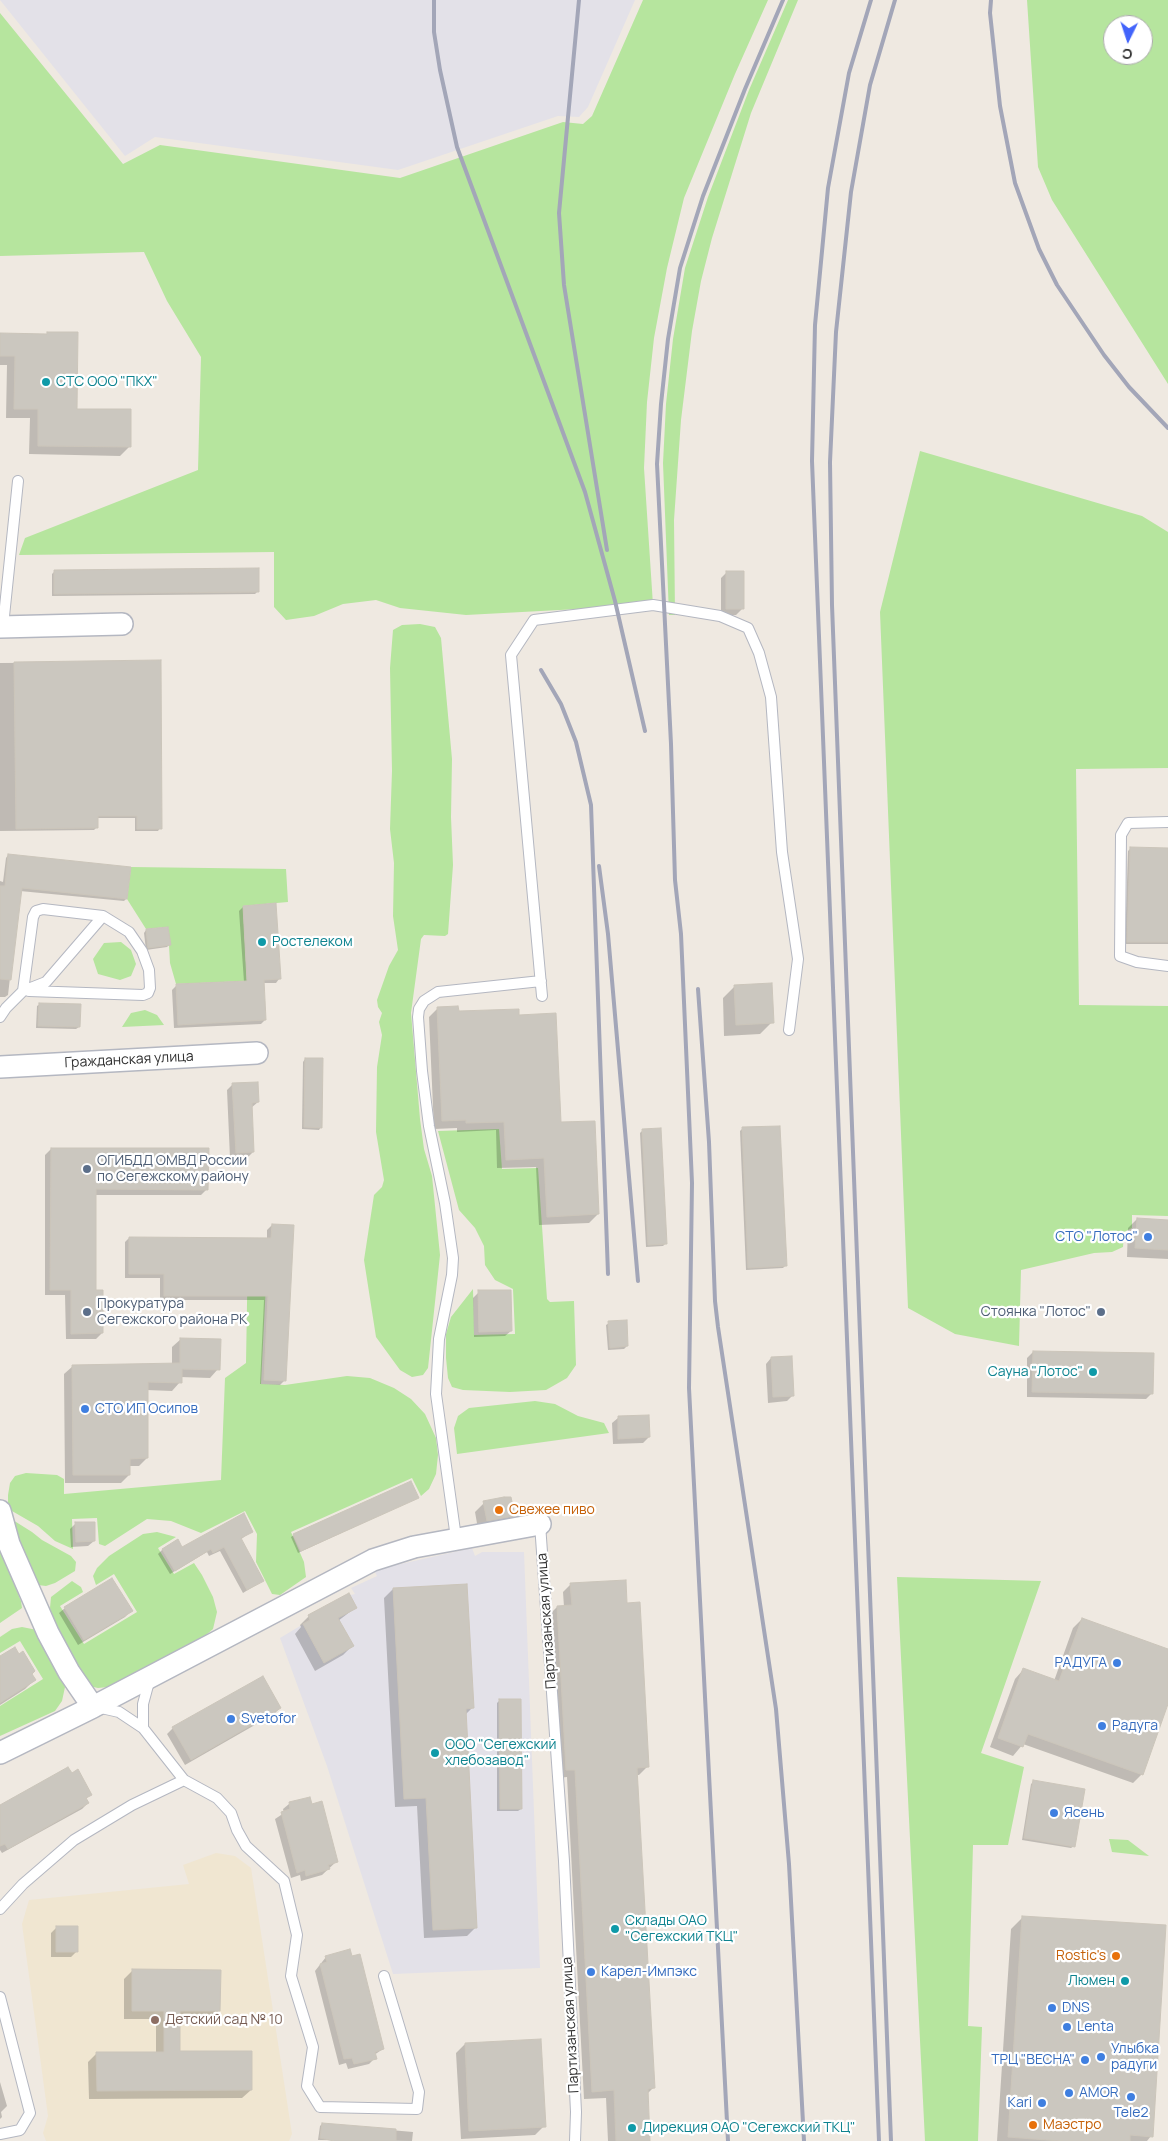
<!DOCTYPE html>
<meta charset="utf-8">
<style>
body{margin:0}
#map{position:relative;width:1168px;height:2141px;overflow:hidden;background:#efe9e1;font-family:Manrope,sans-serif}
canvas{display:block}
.north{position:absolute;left:1103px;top:15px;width:50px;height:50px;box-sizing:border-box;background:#fff;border:1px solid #ababab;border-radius:50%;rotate:184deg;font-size:14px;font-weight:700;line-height:20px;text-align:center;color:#2e2e2e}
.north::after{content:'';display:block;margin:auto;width:18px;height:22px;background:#4264fb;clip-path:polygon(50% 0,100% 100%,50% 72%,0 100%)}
</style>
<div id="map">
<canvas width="1168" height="2141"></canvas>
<div class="north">С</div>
</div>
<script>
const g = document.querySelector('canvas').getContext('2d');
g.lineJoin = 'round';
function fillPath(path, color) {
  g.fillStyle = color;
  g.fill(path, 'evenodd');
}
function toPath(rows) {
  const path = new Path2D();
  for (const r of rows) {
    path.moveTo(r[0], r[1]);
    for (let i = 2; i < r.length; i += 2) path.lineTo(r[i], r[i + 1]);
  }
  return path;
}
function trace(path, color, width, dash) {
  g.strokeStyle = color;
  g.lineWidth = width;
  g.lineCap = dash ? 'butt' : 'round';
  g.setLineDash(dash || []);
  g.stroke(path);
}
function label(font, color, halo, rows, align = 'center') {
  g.font = font + ' Manrope,sans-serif';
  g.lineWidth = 4.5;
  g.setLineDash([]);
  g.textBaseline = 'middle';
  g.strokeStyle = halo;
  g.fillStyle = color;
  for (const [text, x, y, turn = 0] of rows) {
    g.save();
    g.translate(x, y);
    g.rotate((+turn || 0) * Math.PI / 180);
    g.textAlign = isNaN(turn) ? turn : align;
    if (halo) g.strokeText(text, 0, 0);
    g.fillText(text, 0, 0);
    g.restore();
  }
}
const industrial = toPath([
 [0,0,635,0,588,107,579,117,558,116,398,170,155,137,125,156],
 [472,1548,475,1556,482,1552,524,1552,540,1968,393,1974,327,1766,280,1638,310,1620,308,1615,349,1593,351,1595,355,1594,351,1588,377,1576,374,1570]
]);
const education = toPath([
 [216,1853,235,1856,251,1868,292,2134,289,2141,46,2141,43,2133,48,2116,22,1924,29,1900,189,1884,183,1865]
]);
const green = toPath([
 [643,0,768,0,735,74,684,198,667,268,654,338,647,402,644,468,653,605,466,615,400,608,376,600,343,604,314,616,286,620,274,607,274,552,19,555,25,538,198,470,201,357,167,301,144,252,0,256,0,13,123,164,160,145,400,178,563,122,583,124,592,116],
 [788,0,798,0,751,113,712,238,701,281,692,331,681,420,674,520,675,615,669,615,663,463,666,404,673,339,685,268,708,197,749,90],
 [1027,0,1168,0,1168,384,1052,200,1038,167],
 [1113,25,1143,25,1143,55,1113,55],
 [920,451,1142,516,1168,532,1168,768,1076,769,1079,1005,1168,1006,1168,1216,1132,1215,1132,1228,1124,1232,1123,1247,1112,1252,1094,1253,1021,1270,1019,1346,955,1334,908,1308,880,612],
 [420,624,435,627,441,638,452,759,451,817,453,865,448,934,445,936,424,935,421,939,411,1013,420,1119,424,1149,432,1176,440,1255,428,1368,423,1375,412,1377,400,1370,376,1337,364,1260,374,1195,382,1187,384,1180,376,1132,377,1067,382,1035,379,1022,382,1013,378,1007,377,1000,389,966,398,950,393,916,394,863,390,829,392,771,390,668,393,630,402,625],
 [131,867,286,869,288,902,243,906,247,981,176,984,170,963,168,927,146,929,127,899],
 [121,942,131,950,136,964,131,976,120,980,98,974,93,959,104,943],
 [145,1010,157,1015,164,1025,122,1027,131,1013],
 [499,1129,502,1169,538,1168,547,1299,550,1302,574,1301,576,1365,567,1378,546,1390,510,1392,463,1390,452,1387,448,1378,446,1358,446,1334,451,1317,473,1289,474,1335,515,1334,513,1289,495,1280,485,1265,484,1246,475,1228,459,1210,438,1131],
 [268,1244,261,1384,285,1385,347,1376,370,1378,394,1388,411,1399,425,1414,436,1438,438,1455,436,1474,429,1489,421,1496,412,1478,291,1532,304,1562,306,1577,280,1595,272,1594,256,1562,257,1534,245,1511,201,1533,171,1521,147,1519,105,1546,99,1544,97,1518,72,1519,73,1549,55,1541,38,1526,12,1511,8,1505,8,1495,10,1483,15,1476,26,1473,57,1475,64,1479,64,1494,221,1480,225,1378,246,1363,248,1245],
 [535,1401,555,1404,578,1416,604,1423,609,1433,457,1454,454,1428,458,1416,469,1408],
 [8,1517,32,1532,42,1540,71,1556,76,1562,75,1571,55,1583,46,1586,38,1585],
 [157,1532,176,1537,158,1548,174,1574,194,1563,202,1575,213,1597,217,1612,213,1629,206,1635,108,1687,98,1688,89,1686,81,1680,52,1619,50,1608,51,1597,72,1581,81,1587,83,1592,60,1606,84,1644,137,1612,114,1574,96,1585,93,1576,97,1568,109,1556,143,1534],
 [0,1549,21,1601,22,1608,0,1623],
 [897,1577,1041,1581,981,1753,1024,1767,1008,1845,973,1845,968,2026,982,2027,978,2141,925,2141],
 [22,1627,37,1630,62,1676,65,1687,62,1701,55,1711,0,1736,0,1706,43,1679,20,1641,0,1653,0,1637,12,1629],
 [1109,1839,1128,1840,1149,1856,1112,1852]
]);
const shadow = toPath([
 [0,335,75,410,129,447,120,456,29,454,30,418,6,418,7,365,0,365],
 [54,572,258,591,255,594,52,596,52,574],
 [727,572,742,609,736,615,721,615,721,578],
 [159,662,160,828,158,831,135,831,135,818,97,818,97,827,94,830,0,831,0,663],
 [1130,849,1168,849,1168,944,1125,944,1128,851],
 [8,855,126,899,124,901,20,891,8,995,5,997,0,997,0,881,3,882,6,858],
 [243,907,279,979,276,983,263,983,265,1020,261,1024,174,1028,172,990,176,986,244,982,239,911],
 [146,930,169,945,167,947,146,950,144,933],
 [735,986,772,1022,760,1034,724,1036,723,998],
 [40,1004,79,1027,76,1029,36,1028,37,1006],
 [438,1008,457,1013,518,1016,598,1214,589,1223,539,1225,536,1167,497,1168,496,1130,457,1132,457,1128,434,1129,429,1017],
 [305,1059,321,1127,319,1130,302,1129,303,1062],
 [233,1084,258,1102,251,1108,253,1152,247,1158,230,1158,227,1090],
 [742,1129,785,1266,783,1268,746,1270,740,1131],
 [642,1131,666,1243,663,1246,646,1247,640,1133],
 [51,1149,207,1189,201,1195,95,1195,95,1292,102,1333,96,1339,66,1339,65,1295,45,1295,45,1155],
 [1137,1219,1168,1221,1168,1259,1127,1257,1128,1228],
 [272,1225,284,1381,280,1385,260,1384,264,1300,160,1300,160,1278,125,1278,125,1242,129,1238,267,1239,267,1230],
 [479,1292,511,1331,505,1336,474,1337,473,1298],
 [609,1323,627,1346,624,1349,608,1350,606,1325],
 [181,1339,218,1369,210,1378,180,1377,180,1382,172,1391,146,1390,147,1458,139,1466,129,1466,129,1475,121,1483,65,1483,64,1374,73,1366,172,1365,172,1347],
 [1033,1352,1152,1393,1146,1399,1027,1397,1027,1358],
 [771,1358,793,1395,787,1401,768,1403,766,1364],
 [618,1418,649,1437,643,1443,613,1444,612,1423],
 [417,1498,298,1553,291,1537,294,1535],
 [484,1503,513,1515,504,1524,478,1529,475,1512],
 [76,1523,94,1541,88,1546,71,1547,70,1529],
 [252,1531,240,1540,262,1581,243,1593,220,1551,209,1556,207,1552,170,1574,158,1554,162,1550,181,1548],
 [571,1584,626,1604,647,1767,639,1775,637,1775,653,2088,647,2094,649,2141,608,2141,606,2098,584,2099,567,1777,558,1778,549,1615,557,1607,564,1607,563,1592],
 [393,1589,472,1708,465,1715,476,1927,467,1936,424,1938,417,1806,395,1807,384,1598],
 [65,1608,131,1611,125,1617,78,1645,59,1613],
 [355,1608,338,1621,352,1646,343,1655,315,1671,295,1634,301,1627,300,1625,309,1616],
 [1082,1619,1168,1650,1168,1700,1142,1774,1133,1783,1023,1744,1013,1756,990,1747,1015,1679,1023,1670,1054,1681,1073,1628],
 [0,1657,30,1674,34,1680,25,1689,0,1705],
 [499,1701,521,1809,518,1811,497,1811,497,1703],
 [280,1708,274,1714,185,1765,167,1734,173,1728],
 [71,1775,90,1794,86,1799,88,1803,82,1809,2,1853,0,1850,0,1806],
 [1034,1781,1074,1846,1071,1848,1022,1840,1031,1784],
 [309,1798,337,1861,322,1875,301,1881,300,1875,291,1878,275,1819,284,1813,283,1809,289,1804],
 [1023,1917,1151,2136,1147,2141,997,2141,1011,1929],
 [57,1927,77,1951,71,1957,51,1957,51,1933],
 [326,1957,383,2049,374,2055,375,2058,369,2064,348,2069,346,2063,339,2065,315,1971],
 [133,1970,219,2011,211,2020,179,2019,179,2053,251,2090,242,2098,89,2099,88,2062,97,2053,156,2053,156,2019,124,2019,124,1979],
 [465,2044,544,2126,535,2135,461,2139,456,2053],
 [0,2082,7,2106,1,2112,2,2117,0,2119],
 [322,2124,413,2132,412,2141,318,2140,320,2126]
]);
const building = toPath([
 [47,332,78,332,77,409,131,409,131,447,38,446,38,409,14,409,15,356,0,356,0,333,47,334,47,332],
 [259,568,259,592,54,594,54,570,259,568],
 [726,571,744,571,744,609,726,609,726,571],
 [161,660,162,829,137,829,137,816,98,816,98,828,16,829,14,662,161,660],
 [1130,847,1168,848,1168,942,1127,942,1130,847],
 [8,854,131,867,127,899,22,888,11,980,0,979,0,886,5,886,8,854],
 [276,903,281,979,264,980,266,1020,178,1025,176,984,247,981,243,906,276,903],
 [168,927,171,945,148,948,146,929,168,927],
 [772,983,774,1023,736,1025,734,985,772,983],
 [39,1003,81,1004,80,1027,38,1026,39,1003],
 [458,1006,459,1011,519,1009,519,1015,556,1013,561,1122,595,1121,599,1214,547,1217,544,1158,506,1160,504,1122,466,1123,466,1120,442,1121,437,1007,458,1006],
 [305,1058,323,1058,322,1128,304,1127,305,1058],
 [258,1082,259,1102,252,1103,254,1152,236,1153,232,1083,258,1082],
 [780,1126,787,1266,748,1268,742,1127,780,1126],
 [661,1128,667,1244,648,1245,642,1129,661,1128],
 [51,1148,209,1148,208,1190,96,1189,96,1290,103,1290,103,1333,71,1334,71,1290,50,1290,51,1148],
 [1137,1218,1168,1220,1168,1250,1135,1248,1137,1218],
 [272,1224,294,1225,286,1381,264,1380,268,1296,164,1296,164,1274,129,1274,129,1237,271,1238,272,1224],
 [478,1290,511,1290,512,1331,479,1332,478,1290],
 [627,1320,628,1346,610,1348,608,1321,627,1320],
 [180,1338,221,1339,220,1370,182,1369,182,1383,148,1382,148,1458,130,1459,130,1475,73,1475,72,1365,180,1363,180,1338],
 [1033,1351,1154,1353,1153,1394,1032,1392,1033,1351],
 [792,1356,794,1396,773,1397,771,1357,792,1356],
 [649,1415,650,1437,618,1439,618,1416,649,1415],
 [411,1481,419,1498,301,1551,293,1534,411,1481],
 [504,1497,511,1497,515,1516,487,1521,483,1501,504,1497],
 [244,1513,253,1532,241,1538,264,1581,247,1590,224,1547,213,1553,211,1549,175,1571,162,1549,178,1539,182,1547,244,1513],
 [75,1522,95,1522,95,1541,76,1542,75,1522],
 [112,1578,133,1611,84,1640,64,1607,112,1578],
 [626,1580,627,1603,640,1602,649,1767,637,1768,655,2088,648,2089,650,2141,616,2141,614,2090,592,2092,575,1770,566,1770,557,1606,572,1605,570,1583,626,1580],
 [467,1584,474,1708,466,1709,477,1928,433,1930,426,1798,404,1799,393,1588,467,1584],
 [349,1593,357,1608,338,1618,354,1646,324,1663,303,1624,310,1620,308,1615,349,1593],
 [1082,1618,1168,1649,1168,1704,1143,1775,1028,1734,1023,1747,998,1738,1023,1668,1059,1681,1082,1618],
 [15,1647,19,1654,23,1651,35,1671,32,1674,36,1680,0,1703,0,1656,15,1647],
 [263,1676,281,1708,191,1760,172,1727,263,1676],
 [499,1699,521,1699,522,1809,500,1809,499,1699],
 [68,1767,72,1773,78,1769,92,1795,86,1798,89,1803,8,1849,5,1844,0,1846,0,1805,68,1767],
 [1033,1780,1085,1789,1075,1847,1024,1838,1033,1780],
 [310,1797,312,1804,322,1801,338,1862,328,1865,330,1869,306,1876,305,1870,297,1873,281,1812,290,1809,289,1802,310,1797],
 [1022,1916,1166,1925,1153,2137,1130,2135,1130,2141,1061,2141,1008,2137,1022,1916],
 [56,1926,78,1926,78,1952,56,1952,56,1926],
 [350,1949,352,1956,360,1954,384,2049,375,2052,377,2059,354,2064,352,2058,344,2059,320,1964,327,1962,325,1956,350,1949],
 [132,1969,221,1970,220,2011,180,2011,180,2051,252,2051,252,2090,97,2091,96,2052,164,2052,164,2011,132,2011,132,1969],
 [541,2039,546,2127,469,2131,465,2043,541,2039],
 [322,2123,396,2129,396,2141,334,2141,320,2138,322,2123]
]);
const lane = toPath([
 [3,626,18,481],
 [1168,822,1128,823,1121,835,1120,956,1137,962,1168,966],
 [29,991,143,995,148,993,150,988,149,970,142,951,129,932,103,916],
 [542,996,511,655,534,620,653,605,720,616,748,628,759,653,771,697,782,852,798,959,789,1030],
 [0,1017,6,1008,23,991,46,982,103,916,43,909,36,911,33,917,23,991],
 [540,1524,564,1861,576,2112,575,2141],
 [456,1538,436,1394,439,1339,452,1275,453,1258,445,1203,429,1126,422,1071,418,1017,419,1009,424,1001,438,992,541,981],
 [97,1707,119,1712,143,1728,184,1780,217,1798,231,1813,237,1830,246,1846,284,1881,297,1935,291,1976,313,2047,307,2086,320,2107,417,2109,419,2092,384,1976],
 [143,1728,143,1704,150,1678],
 [0,1909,23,1884,74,1840,132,1805,184,1780],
 [0,1997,30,2113,20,2130,0,2134]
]);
const street = toPath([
 [0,627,122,624],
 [0,1067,257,1053],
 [0,1511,9,1544,48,1633,69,1672,93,1707],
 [0,1753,93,1707,373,1560,414,1547,540,1524]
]);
const rail = toPath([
 [434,0,434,32,440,70,457,147,585,492,615,601,645,731],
 [579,0,559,213,564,285,607,550],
 [871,0,849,73,828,188,815,325,812,461,879,2141],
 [991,0,990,13,1000,106,1015,183,1039,249,1057,285,1104,355,1129,387,1168,428],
 [541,670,561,704,576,742,591,805,608,1274],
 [599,866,608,934,638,1281],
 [698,989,709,1142,715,1301,718,1327,776,1709,789,1864,804,2141],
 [728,2141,689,1388,692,1183,681,934,675,880,671,744,657,464,661,404,668,339,680,268,703,196,745,89,783,0],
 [891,2141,832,605,830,462,836,332,851,192,870,85,895,0]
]);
const markers = [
 [46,382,5,"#0f9aa8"],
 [262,942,5,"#0f9aa8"],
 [87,1169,5,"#5c6f8a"],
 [1148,1237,5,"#3f7fe0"],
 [87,1312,5,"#5c6f8a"],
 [1101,1312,5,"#5c6f8a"],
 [1093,1372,5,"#0f9aa8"],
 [85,1409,5,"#3f7fe0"],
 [499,1510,5,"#e8710a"],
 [1117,1663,5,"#3f7fe0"],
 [231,1719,5,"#3f7fe0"],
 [1102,1726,5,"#3f7fe0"],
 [435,1753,5,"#0f9aa8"],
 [1054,1813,5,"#3f7fe0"],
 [615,1929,5,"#0f9aa8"],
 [1116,1956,5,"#e8710a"],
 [591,1972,5,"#3f7fe0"],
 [1125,1981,5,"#0f9aa8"],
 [1052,2008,5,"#3f7fe0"],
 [155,2020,5,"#8d6e63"],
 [1067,2027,5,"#3f7fe0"],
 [1101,2057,5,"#3f7fe0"],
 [1085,2060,5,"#3f7fe0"],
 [1069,2093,5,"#3f7fe0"],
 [1131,2097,5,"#3f7fe0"],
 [1042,2103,5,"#3f7fe0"],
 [1033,2125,5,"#e8710a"],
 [632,2128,5,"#0f9aa8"]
];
const cultureNames = [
 ["СТС ООО \"ПКХ\"",56,382],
 ["Ростелеком",272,942],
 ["Сауна \"Лотос\"",1083,1372,"right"],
 ["ООО \"Сегежский",445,1745],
 ["хлебозавод\"",445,1761],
 ["Склады ОАО",625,1921],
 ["\"Сегежский ТКЦ\"",625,1937],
 ["Люмен",1115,1981,"right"],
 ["Дирекция ОАО \"Сегежский ТКЦ\"",642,2128]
];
const streetNames = [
 ["Гражданская улица",129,1060,-3],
 ["Партизанская улица",547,1621,-94],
 ["Партизанская улица",571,2025,-93]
];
const serviceNames = [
 ["ОГИБДД ОМВД России",97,1161],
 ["по Сегежскому району",97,1177],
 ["Прокуратура",97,1304],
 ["Сегежского района РК",97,1320],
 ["Стоянка \"Лотос\"",1091,1312,"right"]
];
const shopNames = [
 ["СТО \"Лотос\"",1138,1237,"right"],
 ["СТО ИП Осипов",95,1409],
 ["РАДУГА",1107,1663,"right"],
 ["Svetofor",241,1719],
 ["Радуга",1112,1726],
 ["Ясень",1064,1813],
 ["Карел-Импэкс",601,1972],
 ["DNS",1062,2008],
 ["Lenta",1077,2027],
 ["Улыбка",1111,2049],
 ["радуги",1111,2065],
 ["ТРЦ \"ВЕСНА\"",1075,2060,"right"],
 ["AMOR",1079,2093],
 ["Kari",1032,2103,"right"],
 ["Tele2",1131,2113,"center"]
];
const foodNames = [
 ["Свежее пиво",509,1510],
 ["Rostic's",1106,1956,"right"],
 ["Маэстро",1043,2125]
];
const educationNames = [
 ["Детский сад № 10",165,2020]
];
fillPath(industrial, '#e3e1e8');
fillPath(education, '#f0e6d1');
fillPath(green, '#b6e59e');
fillPath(shadow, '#0003');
fillPath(building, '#cbc7bf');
trace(building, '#cbc5ba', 1);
trace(lane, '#b4b7c1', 12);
trace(street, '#b4b7c1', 24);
trace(lane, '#fff', 10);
trace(street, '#fff', 21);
trace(rail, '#a3a6b8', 4);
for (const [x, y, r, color] of markers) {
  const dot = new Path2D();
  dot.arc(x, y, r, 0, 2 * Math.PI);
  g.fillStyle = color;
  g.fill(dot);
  trace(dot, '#fff', 2);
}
label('14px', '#0d838f', '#fff', cultureNames, 'left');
label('14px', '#2e2e2e', '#fff', streetNames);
label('14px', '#4e5e75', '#fff', serviceNames, 'left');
label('14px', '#366cbe', '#fff', shopNames, 'left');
label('14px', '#c56008', '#fff', foodNames, 'left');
label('14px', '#785e54', '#fff', educationNames, 'left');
</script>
